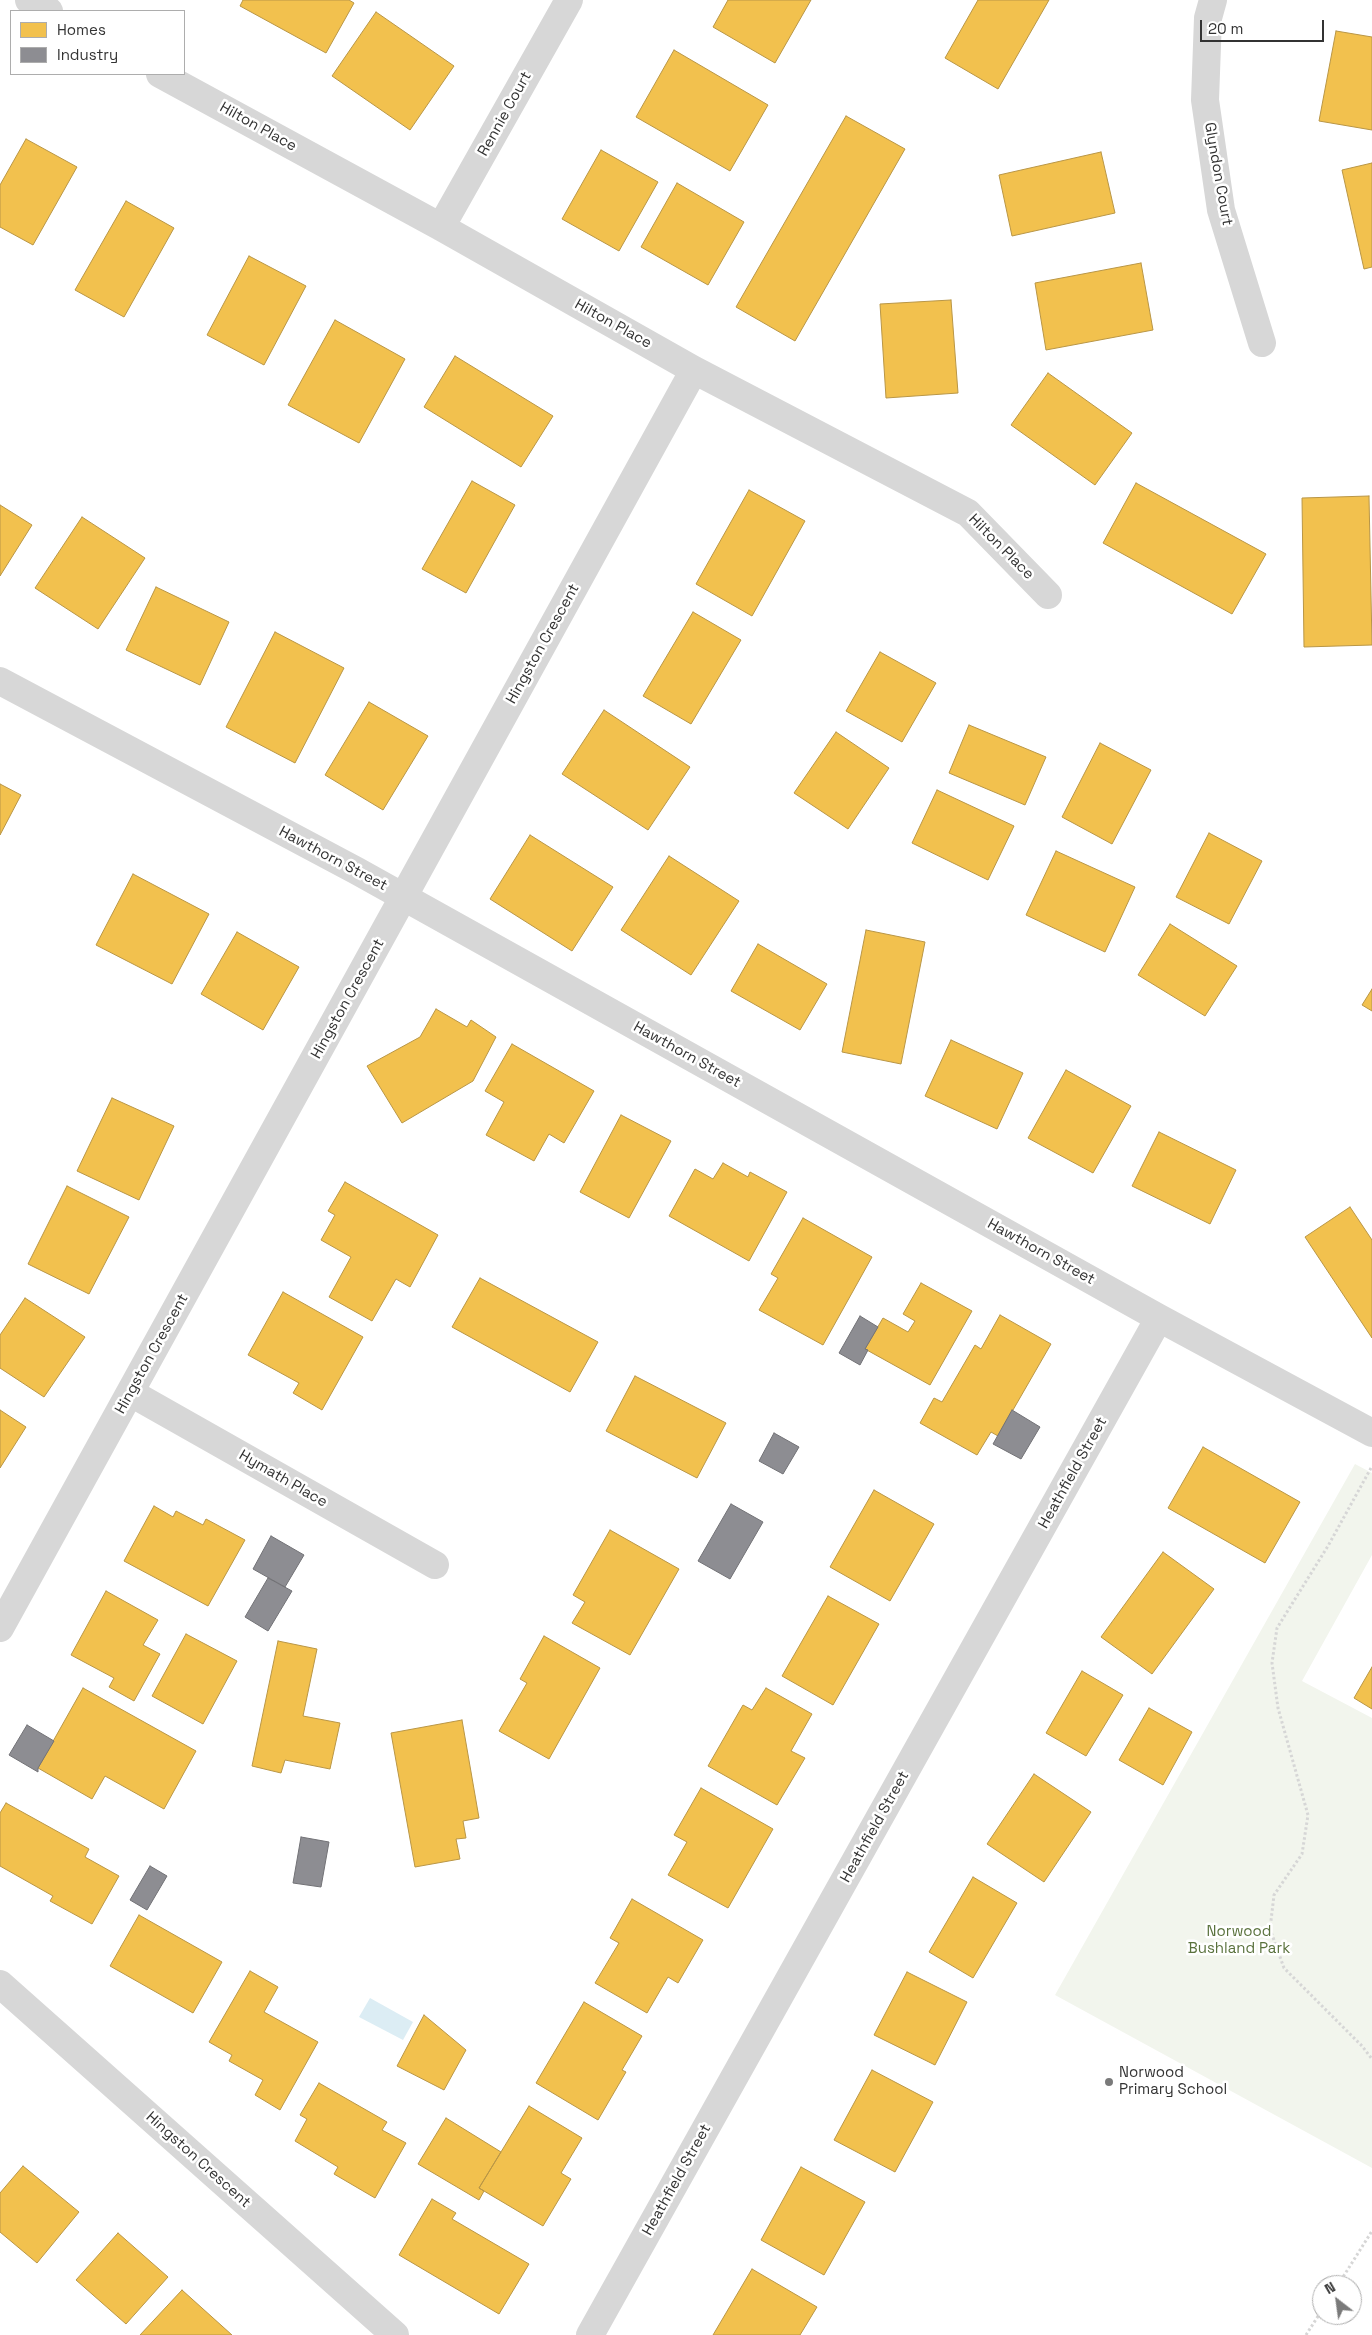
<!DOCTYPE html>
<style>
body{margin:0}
#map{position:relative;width:1372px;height:2335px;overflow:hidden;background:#fff;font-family:"Space Grotesk",sans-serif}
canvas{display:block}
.legend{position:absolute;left:10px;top:10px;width:175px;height:65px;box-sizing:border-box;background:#fff;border:1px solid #adadad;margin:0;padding:6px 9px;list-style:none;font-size:15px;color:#333}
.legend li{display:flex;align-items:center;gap:10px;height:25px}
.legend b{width:25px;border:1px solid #adadad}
.north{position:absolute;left:1312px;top:2275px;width:50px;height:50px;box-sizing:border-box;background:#fff;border:1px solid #adadad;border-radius:50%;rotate:330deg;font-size:14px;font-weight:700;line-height:20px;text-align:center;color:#333}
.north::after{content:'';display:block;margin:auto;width:18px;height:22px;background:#7a7a7a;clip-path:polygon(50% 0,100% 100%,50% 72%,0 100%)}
.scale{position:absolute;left:1200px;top:20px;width:124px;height:22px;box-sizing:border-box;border:2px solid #333;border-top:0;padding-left:6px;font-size:15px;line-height:18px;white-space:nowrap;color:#333;-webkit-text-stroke:4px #fff;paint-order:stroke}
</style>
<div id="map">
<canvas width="1372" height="2335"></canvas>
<ul class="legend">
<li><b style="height:14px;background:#f2c14e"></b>Homes</li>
<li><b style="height:14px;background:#8d8d92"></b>Industry</li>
</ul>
<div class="north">N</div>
<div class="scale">20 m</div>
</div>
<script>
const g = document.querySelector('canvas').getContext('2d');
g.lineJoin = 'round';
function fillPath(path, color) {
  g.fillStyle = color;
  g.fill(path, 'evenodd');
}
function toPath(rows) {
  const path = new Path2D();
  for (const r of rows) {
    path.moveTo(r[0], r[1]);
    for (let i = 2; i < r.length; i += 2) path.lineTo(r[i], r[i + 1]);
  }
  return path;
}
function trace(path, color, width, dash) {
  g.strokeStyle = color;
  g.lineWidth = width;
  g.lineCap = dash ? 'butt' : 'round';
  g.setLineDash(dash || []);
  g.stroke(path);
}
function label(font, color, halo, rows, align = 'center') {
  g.font = font + ' "Space Grotesk",sans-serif';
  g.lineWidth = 5;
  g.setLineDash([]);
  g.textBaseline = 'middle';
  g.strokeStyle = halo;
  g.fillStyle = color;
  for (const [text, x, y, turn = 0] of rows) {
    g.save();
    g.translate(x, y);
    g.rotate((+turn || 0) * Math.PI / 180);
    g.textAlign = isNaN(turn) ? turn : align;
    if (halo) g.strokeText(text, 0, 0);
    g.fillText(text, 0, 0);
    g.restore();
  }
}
const green = toPath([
 [1355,1464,1372,1473,1372,1555,1302,1681,1372,1718,1372,2168,1055,1995]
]);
const water = toPath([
 [370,1998,413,2022,403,2040,359,2017]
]);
const homes = toPath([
 [243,0,349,0,354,3,326,53,240,6,243,0],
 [728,0,811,0,775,63,713,27,728,0],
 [978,0,1049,0,998,89,945,58,978,0],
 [376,12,454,66,410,130,332,76,376,12],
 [1336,31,1372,37,1372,130,1319,121,1336,31],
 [674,50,768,105,730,171,636,117,674,50],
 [846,116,905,149,795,341,736,307,846,116],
 [26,139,77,167,33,245,0,227,0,185,26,139],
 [601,150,658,182,619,251,562,219,601,150],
 [1101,152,1115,213,1012,236,999,175,1101,152],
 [1372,163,1372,267,1364,269,1342,170,1372,163],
 [677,183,744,222,708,285,641,247,677,183],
 [126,201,174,228,124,317,75,290,126,201],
 [249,256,306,286,264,365,207,335,249,256],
 [1141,263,1153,330,1046,350,1035,283,1141,263],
 [951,300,958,393,886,398,880,304,951,300],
 [335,320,405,359,359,443,288,405,335,320],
 [455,356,553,416,521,467,424,407,455,356],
 [1048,373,1132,433,1095,485,1011,425,1048,373],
 [472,481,515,505,466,593,422,569,472,481],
 [1136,483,1266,554,1232,614,1103,543,1136,483],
 [749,490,805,521,752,616,696,584,749,490],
 [1369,496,1372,645,1304,647,1302,498,1369,496],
 [0,505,32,525,0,576,0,505],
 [82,517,145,558,98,629,35,588,82,517],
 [156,587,229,622,200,685,126,650,156,587],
 [693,612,741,640,691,724,643,696,693,612],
 [275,632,344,668,295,763,226,727,275,632],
 [880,652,936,683,902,742,846,711,880,652],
 [369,702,428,736,383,810,325,775,369,702],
 [604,710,690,767,648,830,562,774,604,710],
 [969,725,1046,757,1025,805,949,773,969,725],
 [836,732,889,768,848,829,794,793,836,732],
 [1100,743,1151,770,1112,844,1062,817,1100,743],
 [0,784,21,795,0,835,0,784],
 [937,790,1014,826,988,880,912,843,937,790],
 [1209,833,1262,861,1229,924,1176,897,1209,833],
 [530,835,613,887,572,951,490,899,530,835],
 [1056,851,1135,887,1105,952,1026,915,1056,851],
 [669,856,739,901,691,975,621,930,669,856],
 [133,874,209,914,172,984,96,945,133,874],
 [1170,924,1237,966,1205,1016,1138,975,1170,924],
 [866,930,925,942,901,1064,842,1052,866,930],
 [237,932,299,967,263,1030,201,994,237,932],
 [758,944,827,984,800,1030,731,991,758,944],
 [1372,989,1372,1011,1362,1005,1372,989],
 [436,1009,467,1027,471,1020,496,1037,473,1081,402,1123,367,1066,420,1037,436,1009],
 [951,1040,1023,1073,997,1129,925,1096,951,1040],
 [512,1044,594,1091,564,1143,549,1134,534,1161,486,1135,504,1102,485,1091,512,1044],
 [1066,1070,1131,1106,1093,1173,1028,1138,1066,1070],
 [112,1098,174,1126,139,1200,77,1171,112,1098],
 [621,1115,671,1141,629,1218,580,1192,621,1115],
 [1159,1132,1236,1170,1210,1224,1132,1186,1159,1132],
 [723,1163,748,1177,750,1172,787,1192,749,1261,669,1216,695,1169,713,1179,723,1163],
 [345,1182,438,1235,410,1287,396,1279,372,1321,329,1297,351,1257,321,1240,335,1215,328,1211,345,1182],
 [67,1186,129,1217,89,1294,28,1264,67,1186],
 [1350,1207,1372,1240,1372,1338,1305,1237,1350,1207],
 [803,1218,872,1257,823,1345,759,1310,778,1278,771,1274,803,1218],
 [480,1278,598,1342,570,1392,452,1327,480,1278],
 [921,1283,972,1311,930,1385,865,1349,883,1318,908,1332,915,1321,903,1314,921,1283],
 [283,1292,363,1337,322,1410,293,1393,299,1383,248,1355,283,1292],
 [25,1298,85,1337,44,1397,0,1368,0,1335,25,1298],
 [1000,1315,1051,1344,998,1436,991,1432,977,1455,920,1423,934,1398,942,1402,975,1345,981,1349,1000,1315],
 [635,1376,726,1423,697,1478,606,1431,635,1376],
 [0,1410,26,1427,0,1468,0,1410],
 [1203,1447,1300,1502,1265,1563,1168,1508,1203,1447],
 [874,1490,934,1524,890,1601,830,1567,874,1490],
 [154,1506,173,1517,176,1511,203,1525,206,1519,245,1540,208,1606,124,1561,154,1506],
 [610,1530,679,1569,630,1655,572,1623,585,1602,573,1595,610,1530],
 [1163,1552,1214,1589,1152,1674,1101,1637,1163,1552],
 [106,1591,158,1620,143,1645,160,1654,134,1701,109,1687,114,1678,71,1655,106,1591],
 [828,1596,879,1624,833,1705,782,1676,828,1596],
 [186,1634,237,1661,203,1724,152,1696,186,1634],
 [544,1636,600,1668,549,1759,499,1731,527,1683,520,1679,544,1636],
 [278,1641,317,1649,303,1716,340,1723,330,1769,285,1760,281,1773,252,1766,278,1641],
 [1372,1667,1372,1709,1354,1698,1372,1667],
 [1082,1671,1123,1695,1086,1756,1046,1733,1082,1671],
 [83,1688,196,1751,164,1809,105,1776,92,1799,38,1768,83,1688],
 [766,1688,812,1714,791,1751,805,1758,777,1805,708,1766,743,1705,752,1710,766,1688],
 [1149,1708,1192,1732,1163,1785,1119,1760,1149,1708],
 [462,1720,479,1818,463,1821,466,1838,456,1839,460,1859,415,1867,391,1733,462,1720],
 [1034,1774,1091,1812,1044,1882,987,1844,1034,1774],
 [701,1788,773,1829,728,1908,668,1875,687,1842,674,1835,701,1788],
 [6,1803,89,1849,85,1857,119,1876,92,1924,50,1901,53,1896,0,1866,0,1813,6,1803],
 [973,1877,1017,1903,973,1978,929,1952,973,1877],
 [632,1899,703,1940,678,1983,668,1977,647,2013,595,1983,619,1943,610,1938,632,1899],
 [139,1915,222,1962,193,2013,110,1966,139,1915],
 [250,1971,278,1987,264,2012,318,2042,280,2110,255,2095,263,2080,229,2061,232,2055,209,2042,250,1971],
 [907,1972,967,2002,935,2065,874,2035,907,1972],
 [584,2002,642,2036,622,2070,626,2072,598,2120,536,2083,584,2002],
 [424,2015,466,2050,444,2090,397,2066,424,2015],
 [872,2070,933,2102,895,2172,834,2140,872,2070],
 [319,2083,387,2122,382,2130,406,2143,375,2198,334,2174,338,2167,295,2141,307,2119,300,2115,319,2083],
 [529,2106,582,2138,561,2173,571,2179,543,2226,479,2188,529,2106],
 [446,2118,501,2152,479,2188,484,2191,479,2200,418,2164,446,2118],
 [23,2166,79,2212,37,2263,0,2232,0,2193,23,2166],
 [801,2167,865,2202,824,2275,761,2240,801,2167],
 [432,2199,456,2213,452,2219,529,2264,499,2314,399,2255,432,2199],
 [118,2233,168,2277,126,2324,76,2280,118,2233],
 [752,2269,817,2307,800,2335,713,2335,752,2269],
 [182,2290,232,2335,140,2335,182,2290]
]);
const industry = toPath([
 [860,1316,878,1327,865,1349,868,1350,860,1365,839,1353,860,1316],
 [1012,1410,1040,1427,1021,1459,993,1444,1012,1410],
 [774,1433,799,1447,783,1474,759,1461,774,1433],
 [731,1504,763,1522,730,1579,698,1561,731,1504],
 [271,1536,304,1555,285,1587,253,1569,271,1536],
 [268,1578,292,1591,268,1631,245,1617,268,1578],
 [27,1725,54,1741,38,1768,38,1772,9,1755,27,1725],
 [301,1837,329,1842,321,1887,293,1883,301,1837],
 [150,1866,167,1876,147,1910,130,1900,150,1866]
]);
const path = toPath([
 [1371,1468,1328,1546,1277,1628,1272,1663,1278,1708,1308,1815,1302,1854,1274,1895,1270,1929,1284,1968,1362,2046,1372,2059],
 [1338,2285,1372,2231],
 [1306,2335,1322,2310]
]);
const minor = toPath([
 [29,0,49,11],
 [1213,0,1208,18,1205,100,1221,210,1262,343],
 [160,74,441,227,694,370,968,513,1048,595],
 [441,227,569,0],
 [0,681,357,871,1159,1318,1372,1433],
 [131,1393,435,1565],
 [0,1628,694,370],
 [0,1984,395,2335],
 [590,2335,1159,1318]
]);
const markers = [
 [1109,2082,5,"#7a7a7a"]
];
const streetNames = [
 ["Rennie Court",505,114,-61],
 ["Hilton Place",258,127,29],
 ["Glyndon Court",1218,174,80],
 ["Hilton Place",613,324,29],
 ["Hilton Place",1001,547,45],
 ["Hingston Crescent",543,644,-61],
 ["Hawthorn Street",333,859,28],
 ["Hingston Crescent",348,999,-61],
 ["Hawthorn Street",687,1055,29],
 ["Hawthorn Street",1041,1252,29],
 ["Hingston Crescent",152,1354,-61],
 ["Heathfield Street",1073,1473,-61],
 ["Hymath Place",283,1479,30],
 ["Heathfield Street",875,1827,-61],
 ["Hingston Crescent",198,2160,42],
 ["Heathfield Street",677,2180,-61]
];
const parkNames = [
 ["Norwood",1239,1932],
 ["Bushland Park",1239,1949]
];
const poiNames = [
 ["Norwood",1119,2073],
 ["Primary School",1119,2090]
];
fillPath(green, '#f2f5ed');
fillPath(water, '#dcedf4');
fillPath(homes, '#f2c14e');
trace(homes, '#b99646', 1);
fillPath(industry, '#8d8d92');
trace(industry, '#727276', 1);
trace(path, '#d6d6d6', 3, [2.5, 2.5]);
trace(minor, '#d7d7d7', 28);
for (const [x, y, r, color] of markers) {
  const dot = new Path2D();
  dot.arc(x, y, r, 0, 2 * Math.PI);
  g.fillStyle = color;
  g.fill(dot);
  trace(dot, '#fff', 2);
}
label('15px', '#333', '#fff', streetNames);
label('15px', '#5a723d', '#fff', parkNames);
label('15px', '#333', '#fff', poiNames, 'left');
</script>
